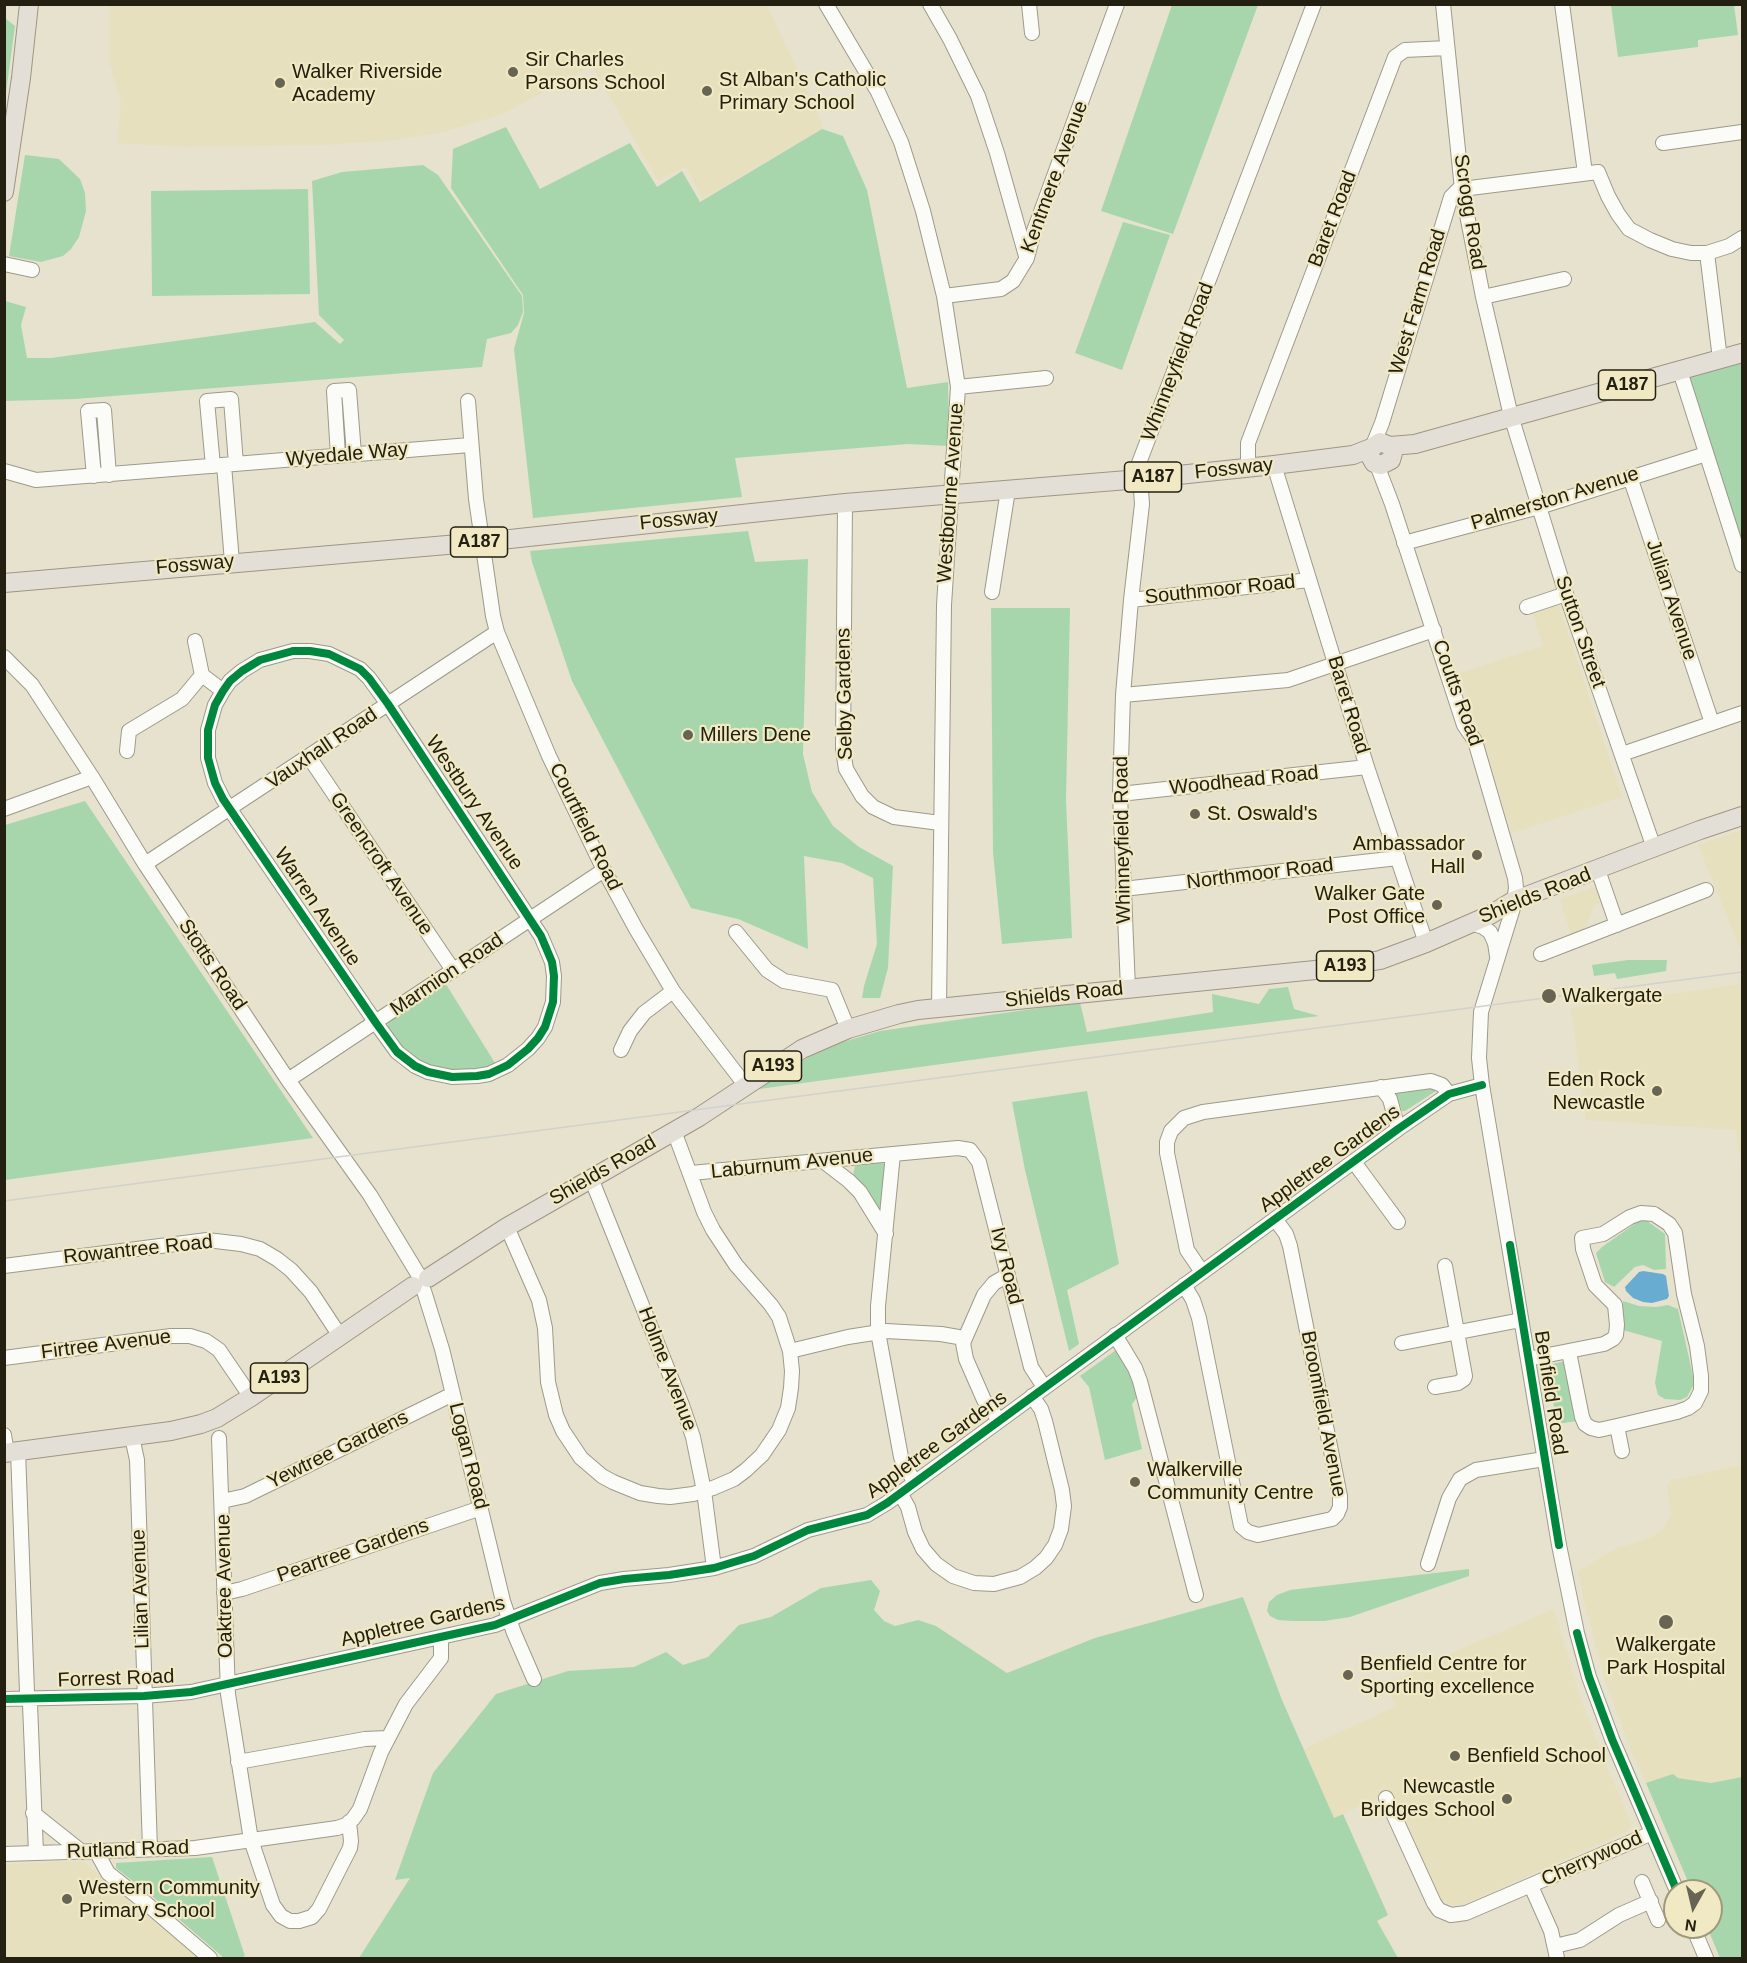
<!DOCTYPE html>
<style>
body{margin:0}
#map{position:relative;width:1747px;height:1963px;overflow:hidden;background:#e6e2ce;font-family:Helvetica,sans-serif}
canvas{display:block}
.frame{position:absolute;inset:0;border:6px solid #232012;pointer-events:none}
.north{position:absolute;left:1663px;top:1879px;width:60px;height:60px;box-sizing:border-box;background:#f1e9c3;border:2px solid #9f997c;border-radius:50%;rotate:188deg;font-size:16px;font-weight:700;line-height:24px;text-align:center;color:#232012}
.north::after{content:'';display:block;margin:auto;width:21px;height:27px;background:#676454;clip-path:polygon(50% 0,100% 100%,50% 72%,0 100%)}
</style>
<div id="map">
<canvas width="1747" height="1963"></canvas>
<div class="frame"></div>
<div class="north">N</div>
</div>
<script>
const g = document.querySelector('canvas').getContext('2d');
g.lineJoin = 'round';
function fillPath(path, color) {
  g.fillStyle = color;
  g.fill(path, 'evenodd');
}
function toPath(rows) {
  const path = new Path2D();
  for (const r of rows) {
    path.moveTo(r[0], r[1]);
    for (let i = 2; i < r.length; i += 2) path.lineTo(r[i], r[i + 1]);
  }
  return path;
}
function trace(path, color, width, dash) {
  g.strokeStyle = color;
  g.lineWidth = width;
  g.lineCap = dash ? 'butt' : 'round';
  g.setLineDash(dash || []);
  g.stroke(path);
}
function label(font, color, halo, rows, align = 'center') {
  g.font = font + ' Helvetica,sans-serif';
  g.lineWidth = 4.5;
  g.setLineDash([]);
  g.textBaseline = 'middle';
  g.strokeStyle = halo;
  g.fillStyle = color;
  for (const [text, x, y, turn = 0] of rows) {
    g.save();
    g.translate(x, y);
    g.rotate((+turn || 0) * Math.PI / 180);
    g.textAlign = isNaN(turn) ? turn : align;
    if (halo) g.strokeText(text, 0, 0);
    g.fillText(text, 0, 0);
    g.restore();
  }
}
const built = toPath([
 [110,5,767,5,819,116,822,129,702,199,686,167,658,181,593,67,632,44,503,114,447,131,398,140,324,145,186,147,117,143,121,102,110,64],
 [1559,605,1622,797,1512,833,1460,673,1543,646,1533,613],
 [1742,830,1742,949,1740,949,1698,845],
 [1598,886,1600,903,1594,906,1585,929,1571,935,1560,899],
 [1742,984,1742,1169,1736,1130,1586,1120,1571,1008],
 [1742,1465,1742,1777,1711,1783,1678,1778,1673,1774,1646,1783,1630,1748,1605,1680,1584,1602,1578,1571,1617,1548,1650,1538,1663,1529,1671,1515,1667,1485,1671,1480],
 [1554,1609,1579,1694,1605,1762,1630,1820,1631,1827,1626,1832,1465,1904,1452,1905,1442,1900,1438,1894,1391,1792,1334,1818,1304,1749,1396,1706,1386,1685,1445,1656],
 [83,1861,171,1934,197,1958,5,1958,4,1864]
]);
const green = toPath([
 [1172,5,1258,5,1173,234,1101,211],
 [1611,5,1734,5,1738,35,1698,40,1698,47,1618,57],
 [5,18,15,26,5,100],
 [506,127,540,189,630,143,657,187,682,171,700,202,822,129,843,136,867,190,907,388,948,382,949,446,908,444,735,458,742,497,533,518,514,349,524,313,523,295,451,188,453,149],
 [25,155,59,159,80,179,85,193,86,211,79,237,71,249,63,256,41,262,9,256],
 [423,165,438,175,522,296,523,312,518,325,511,333,487,339,482,367,75,399,5,401,5,301,26,307,21,325,27,358,51,358,315,322,340,344,344,340,319,315,312,181,342,172],
 [308,189,310,294,152,296,151,191],
 [1123,222,1170,235,1122,370,1075,353],
 [1742,362,1742,556,1683,379],
 [748,531,755,562,808,559,803,754,812,792,833,826,859,847,893,866,888,968,880,998,862,998,864,986,877,944,873,878,842,863,804,856,808,949,738,919,691,908,572,681,532,562,530,551],
 [991,608,1070,608,1066,800,1072,938,1002,944,993,852],
 [85,801,313,1138,5,1180,5,825],
 [1628,960,1667,960,1666,971,1617,979,1615,973,1594,976,1592,965],
 [444,981,495,1063,489,1067,474,1071,454,1072,435,1068,417,1060,399,1047,388,1032,388,1021],
 [1288,987,1294,1009,1319,1016,1066,1047,752,1090,826,1047,880,1031,1080,1002,1087,1032,1213,1012,1212,994,1259,1004,1269,989],
 [1436,1087,1436,1091,1405,1111,1402,1111,1396,1094,1397,1090],
 [1087,1091,1119,1264,1067,1290,1079,1344,1069,1351,1025,1170,1012,1102],
 [879,1159,885,1165,883,1206,879,1208,875,1207,855,1181,853,1175,855,1166,860,1161],
 [1643,1218,1665,1234,1666,1269,1654,1270,1643,1265,1635,1267,1614,1287,1605,1282,1596,1253,1602,1247],
 [1623,1301,1639,1306,1656,1307,1668,1305,1678,1309,1693,1376,1693,1386,1687,1397,1680,1400,1665,1399,1658,1395,1655,1383,1662,1341,1623,1330],
 [1116,1350,1128,1367,1138,1396,1132,1404,1142,1449,1105,1460,1089,1387,1080,1376],
 [1566,1361,1577,1421,1557,1424,1547,1365],
 [1469,1569,1469,1576,1350,1617,1324,1621,1293,1621,1278,1620,1270,1616,1267,1611,1269,1602,1277,1595,1290,1590],
 [871,1580,880,1591,874,1610,884,1621,895,1626,918,1620,936,1626,1007,1673,1095,1638,1243,1597,1282,1700,1334,1818,1343,1814,1388,1915,1377,1921,1398,1958,359,1958,410,1878,395,1880,433,1773,496,1694,568,1671,634,1667,666,1652,683,1665,708,1657,739,1625,771,1617,821,1588],
 [1673,1774,1678,1778,1711,1783,1742,1777,1742,1956,1740,1958,1720,1958,1707,1927,1711,1927,1711,1891,1692,1891,1646,1783],
 [212,1857,245,1956,240,1958,224,1958,152,1896,116,1868,116,1863]
]);
const water = toPath([
 [1643,1271,1663,1274,1666,1276,1669,1296,1667,1299,1652,1303,1643,1302,1633,1298,1626,1291,1625,1287,1639,1272]
]);
const minor = toPath([
 [826,4,878,92,901,142,923,211,944,296,958,387,944,605,939,1008],
 [930,4,950,39,978,96,997,153,1026,256],
 [1029,4,1032,33],
 [1443,4,1462,189,1483,297,1511,416,1566,594,1654,848],
 [1562,4,1585,173],
 [1663,143,1742,132],
 [1462,189,1598,172,1608,196,1618,214,1629,229,1650,240,1672,249,1691,253,1707,253,1729,246,1742,238],
 [1707,253,1720,359],
 [4,264,32,270],
 [944,296,1001,289,1013,281,1027,258,1034,231,1117,4],
 [1483,297,1564,279],
 [1680,371,1742,565],
 [958,387,1046,378],
 [468,401,476,499,493,616,497,632,549,756,604,870,636,929,673,991,746,1086],
 [1373,445,1382,423,1451,197,1462,186],
 [338,456,334,391,349,390,354,454],
 [224,465,232,562],
 [1274,465,1367,767,1426,943],
 [1377,465,1392,504,1464,725,1475,741,1515,878,1516,888,1513,908,1481,1012,1479,1058,1482,1085,1559,1545,1577,1633,1589,1677,1612,1739,1677,1891],
 [213,466,207,401,231,399,236,464],
 [1248,468,1248,443,1395,57,1405,50,1447,48],
 [4,471,36,480,470,445],
 [94,476,88,411,104,410,109,475],
 [1630,477,1712,723],
 [845,503,843,750,846,769,862,796,873,807,894,817,940,823],
 [1404,543,1539,507,1706,454],
 [992,592,1008,490],
 [1131,600,1309,580],
 [1527,607,1566,594],
 [195,641,202,675,223,691],
 [293,651,310,651,329,654,360,669,369,678,388,704,541,936,552,962,554,976,553,1002,545,1027,538,1038,528,1049,508,1065,489,1074,477,1076,452,1077,428,1072,415,1066,397,1052,376,1023,223,799,215,783,208,758,208,730,215,705,223,691,230,681,242,671,260,660,293,651],
 [4,657,32,685,92,777,145,864,288,1080,370,1195,418,1274],
 [1123,695,1288,680,1434,630],
 [127,751,129,731,182,699,202,675],
 [1622,754,1742,713],
 [309,757,453,970],
 [1120,794,1367,767],
 [4,809,92,777],
 [145,864,497,632],
 [1598,870,1617,925],
 [1123,889,1398,858],
 [1471,923,1483,927,1490,932,1495,943,1497,956],
 [736,932,767,970,784,981,832,990,848,1029],
 [1541,954,1706,890],
 [1128,989,1120,794,1123,695,1131,600,1142,504,1139,463,1314,4],
 [621,1050,630,1031,644,1013,673,991],
 [288,1080,604,870],
 [1381,1087,1390,1099,1398,1129],
 [893,1154,878,1306,878,1332,901,1457,905,1467,915,1482],
 [823,1161,849,1181,860,1192,886,1234],
 [1354,1162,1398,1222],
 [691,1173,893,1154,958,1148,970,1150,979,1162,1031,1367,1044,1387],
 [591,1178,682,1405,693,1437,704,1491,714,1568],
 [507,1227,539,1300,545,1328,548,1382,556,1415,563,1431,581,1458,602,1476,613,1482,640,1493,658,1496,670,1497,693,1494,713,1488,734,1479,746,1470,762,1455,779,1430,788,1408,791,1388,792,1371,790,1351,779,1317,771,1305,736,1265,713,1230,704,1212,674,1131],
 [4,1266,207,1240,241,1244,260,1249,277,1259,291,1270,311,1292,340,1336],
 [1202,1272,1187,1250,1167,1153,1167,1142,1171,1131,1184,1118,1203,1112,1431,1081,1442,1085,1449,1094],
 [1184,1285,1193,1300,1199,1318,1241,1526,1248,1532,1258,1535,1332,1519,1337,1514,1340,1507,1340,1496,1290,1246,1286,1234,1275,1219],
 [424,1291,442,1349,503,1601,514,1633,534,1679],
 [1115,1335,1135,1368,1140,1381,1196,1595],
 [1402,1343,1521,1320],
 [790,1351,848,1337,886,1331,941,1334,964,1338],
 [4,1358,171,1336,190,1336,206,1341,219,1350,251,1397],
 [1528,1359,1604,1344,1613,1339,1616,1335,1617,1325,1615,1305,1595,1285,1583,1249,1582,1238,1603,1234,1630,1217,1641,1213,1654,1214,1669,1224,1675,1233,1684,1294,1697,1346,1701,1376,1701,1391,1695,1403,1688,1408,1677,1412,1617,1426,1599,1430,1591,1428,1585,1424,1582,1417,1569,1352],
 [1435,1387,1458,1383,1464,1379,1465,1376,1445,1266],
 [999,1420,984,1400,966,1359,963,1343,984,1295,994,1283,1008,1275],
 [1617,1426,1622,1451],
 [4,1435,7,1453],
 [132,1437,137,1460,150,1849],
 [219,1438,228,1694,251,1840,273,1905,281,1916,290,1921,299,1921,312,1917,319,1909,350,1848,351,1841,349,1822],
 [18,1451,27,1692,30,1704,36,1853],
 [900,1493,908,1507,915,1532,923,1549,936,1564,953,1576,974,1583,994,1584,1020,1577,1035,1568,1046,1558,1055,1545,1061,1529,1064,1506,1062,1490,1045,1421,1041,1409,1032,1396],
 [222,1501,245,1496,453,1394],
 [1428,1564,1449,1498,1460,1479,1476,1470,1544,1459],
 [224,1593,242,1589,481,1508],
 [4,1699,144,1696,191,1692,495,1625,600,1583,624,1579,669,1575,714,1568,754,1556,808,1530,867,1515,887,1503,1398,1129,1449,1094,1482,1085],
 [238,1762,365,1739,387,1738],
 [1386,1798,1434,1903,1439,1910,1451,1915,1466,1913,1652,1833],
 [33,1813,82,1852],
 [96,1851,108,1873,147,1904,210,1958],
 [4,1854,195,1848,337,1828,346,1825,353,1819,360,1809,381,1752,406,1704,441,1658,441,1638],
 [1642,1882,1658,1920],
 [1531,1886,1551,1931,1557,1958],
 [1693,1927,1706,1958],
 [1555,1946,1580,1940,1619,1915,1651,1901]
]);
const major = toPath([
 [4,192,21,78,29,4],
 [1390,446,1415,444,1742,353],
 [4,583,482,542,845,503,1140,479,1274,465,1353,455,1371,448,1380,442,1390,446,1393,453,1391,460,1381,465,1374,463,1370,456,1371,448],
 [428,1278,507,1227,699,1117,802,1049,848,1029,899,1014,918,1010,1335,968,1380,960,1426,943,1490,915,1513,901,1700,830,1742,816],
 [4,1453,171,1431,201,1424,217,1418,251,1397,413,1286]
]);
const tram = toPath([
 [4,1201,1742,972]
]);
const cycleway = toPath([
 [293,651,310,651,329,654,360,669,369,678,388,704,541,936,552,962,554,976,553,1002,545,1027,538,1038,528,1049,508,1065,489,1074,477,1076,452,1077,428,1072,415,1066,397,1052,376,1023,223,799,215,783,208,758,208,730,215,705,223,691,230,681,242,671,260,660,293,651],
 [1510,1245,1559,1545],
 [1577,1633,1589,1677,1612,1739,1677,1891],
 [4,1699,144,1696,191,1692,495,1625,600,1583,624,1579,669,1575,714,1568,754,1556,808,1530,867,1515,887,1503,1398,1129,1449,1094,1482,1085]
]);
const markers = [
 [513,72,6,"#676454"],
 [280,83,6,"#676454"],
 [707,91,6,"#676454"],
 [688,735,6,"#676454"],
 [1195,814,6,"#676454"],
 [1477,855,6,"#676454"],
 [1437,905,6,"#676454"],
 [1549,996,8,"#676454"],
 [1657,1091,6,"#676454"],
 [1135,1482,6,"#676454"],
 [1666,1622,8,"#676454"],
 [1348,1675,6,"#676454"],
 [1455,1756,6,"#676454"],
 [1507,1799,6,"#676454"],
 [67,1899,6,"#676454"]
];
const shields = [
 [1627,385,57],
 [1153,477,57],
 [479,542,57],
 [1345,966,57],
 [773,1066,57],
 [279,1378,57]
];
const shieldNames = [
 ["A187",1627,385],
 ["A187",1153,477],
 ["A187",479,542],
 ["A193",1345,966],
 ["A193",773,1066],
 ["A193",279,1378]
];
const poiNames = [
 ["Sir Charles",525,60],
 ["Parsons School",525,83],
 ["Walker Riverside",292,72],
 ["Academy",292,95],
 ["St Alban's Catholic",719,80],
 ["Primary School",719,103],
 ["Millers Dene",700,735],
 ["St. Oswald's",1207,814],
 ["Ambassador",1465,844,"right"],
 ["Hall",1465,867,"right"],
 ["Walker Gate",1425,894,"right"],
 ["Post Office",1425,917,"right"],
 ["Walkergate",1562,996],
 ["Eden Rock",1645,1080,"right"],
 ["Newcastle",1645,1103,"right"],
 ["Walkerville",1147,1470],
 ["Community Centre",1147,1493],
 ["Walkergate",1666,1645,"center"],
 ["Park Hospital",1666,1668,"center"],
 ["Benfield Centre for",1360,1664],
 ["Sporting excellence",1360,1687],
 ["Benfield School",1467,1756],
 ["Newcastle",1495,1787,"right"],
 ["Bridges School",1495,1810,"right"],
 ["Western Community",79,1888],
 ["Primary School",79,1911]
];
const streetNames = [
 ["Kentmere Avenue",1055,177,-70],
 ["Scrogg Road",1469,212,81],
 ["Baret Road",1333,219,-69],
 ["West Farm Road",1418,302,-73],
 ["Whinneyfield Road",1178,362,-69],
 ["Wyedale Way",347,455,-5],
 ["Fossway",1234,469,-6],
 ["Westbourne Avenue",951,493,-86],
 ["Palmerston Avenue",1555,499,-17],
 ["Fossway",679,520,-6],
 ["Fossway",195,565,-5],
 ["Southmoor Road",1220,590,-6],
 ["Julian Avenue",1671,600,72],
 ["Sutton Street",1580,632,71],
 ["Coutts Road",1457,693,70],
 ["Selby Gardens",845,694,-91],
 ["Baret Road",1348,705,73],
 ["Vauxhall Road",322,749,-34],
 ["Woodhead Road",1244,781,-6],
 ["Westbury Avenue",474,803,56],
 ["Courtfield Road",585,827,64],
 ["Whinneyfield Road",1123,840,-91],
 ["Greencroft Avenue",381,864,56],
 ["Northmoor Road",1260,874,-7],
 ["Shields Road",1535,896,-22],
 ["Warren Avenue",317,907,56],
 ["Stotts Road",212,965,56],
 ["Marmion Road",447,975,-34],
 ["Shields Road",1064,995,-6],
 ["Appletree Gardens",1330,1159,-36],
 ["Laburnum Avenue",792,1164,-6],
 ["Shields Road",603,1171,-30],
 ["Rowantree Road",138,1250,-6],
 ["Ivy Road",1006,1266,76],
 ["Firtree Avenue",106,1345,-7],
 ["Holme Avenue",667,1369,69],
 ["Benfield Road",1550,1393,81],
 ["Broomfield Avenue",1323,1414,79],
 ["Appletree Gardens",937,1445,-36],
 ["Yewtree Gardens",338,1450,-26],
 ["Logan Road",468,1456,76],
 ["Peartree Gardens",353,1551,-19],
 ["Oaktree Avenue",225,1586,-91],
 ["Lilian Avenue",141,1589,-92],
 ["Appletree Gardens",423,1622,-13],
 ["Forrest Road",116,1679,-2],
 ["Rutland Road",128,1850,-2],
 ["Cherrywood",1592,1859,-24]
];
fillPath(built, '#e7e0be');
fillPath(green, '#a8d6ac');
fillPath(water, '#69acd2');
trace(minor, '#9d9a8a', 16);
trace(major, '#9f9583', 20);
trace(minor, '#fbfbf8', 14);
trace(major, '#e3dfd6', 18);
trace(tram, '#d2d1cb', 1.5);
trace(cycleway, '#00873e', 8);
for (const [x, y, r, color] of markers) {
  const dot = new Path2D();
  dot.arc(x, y, r, 0, 2 * Math.PI);
  g.fillStyle = color;
  g.fill(dot);
  trace(dot, '#f1e9c3', 2);
}
for (const [x, y, w] of shields) {
  const box = new Path2D();
  box.roundRect(x - w / 2, y - 15, w, 30, 4.5);
  g.fillStyle = '#f1e9c3';
  g.fill(box);
  trace(box, '#232012', 1.5);
}
label('bold 18px', '#232012', null, shieldNames);
label('20px', '#232012', '#f1e9c3', poiNames, 'left');
label('20px', '#232012', '#f1e9c3', streetNames);
</script>
